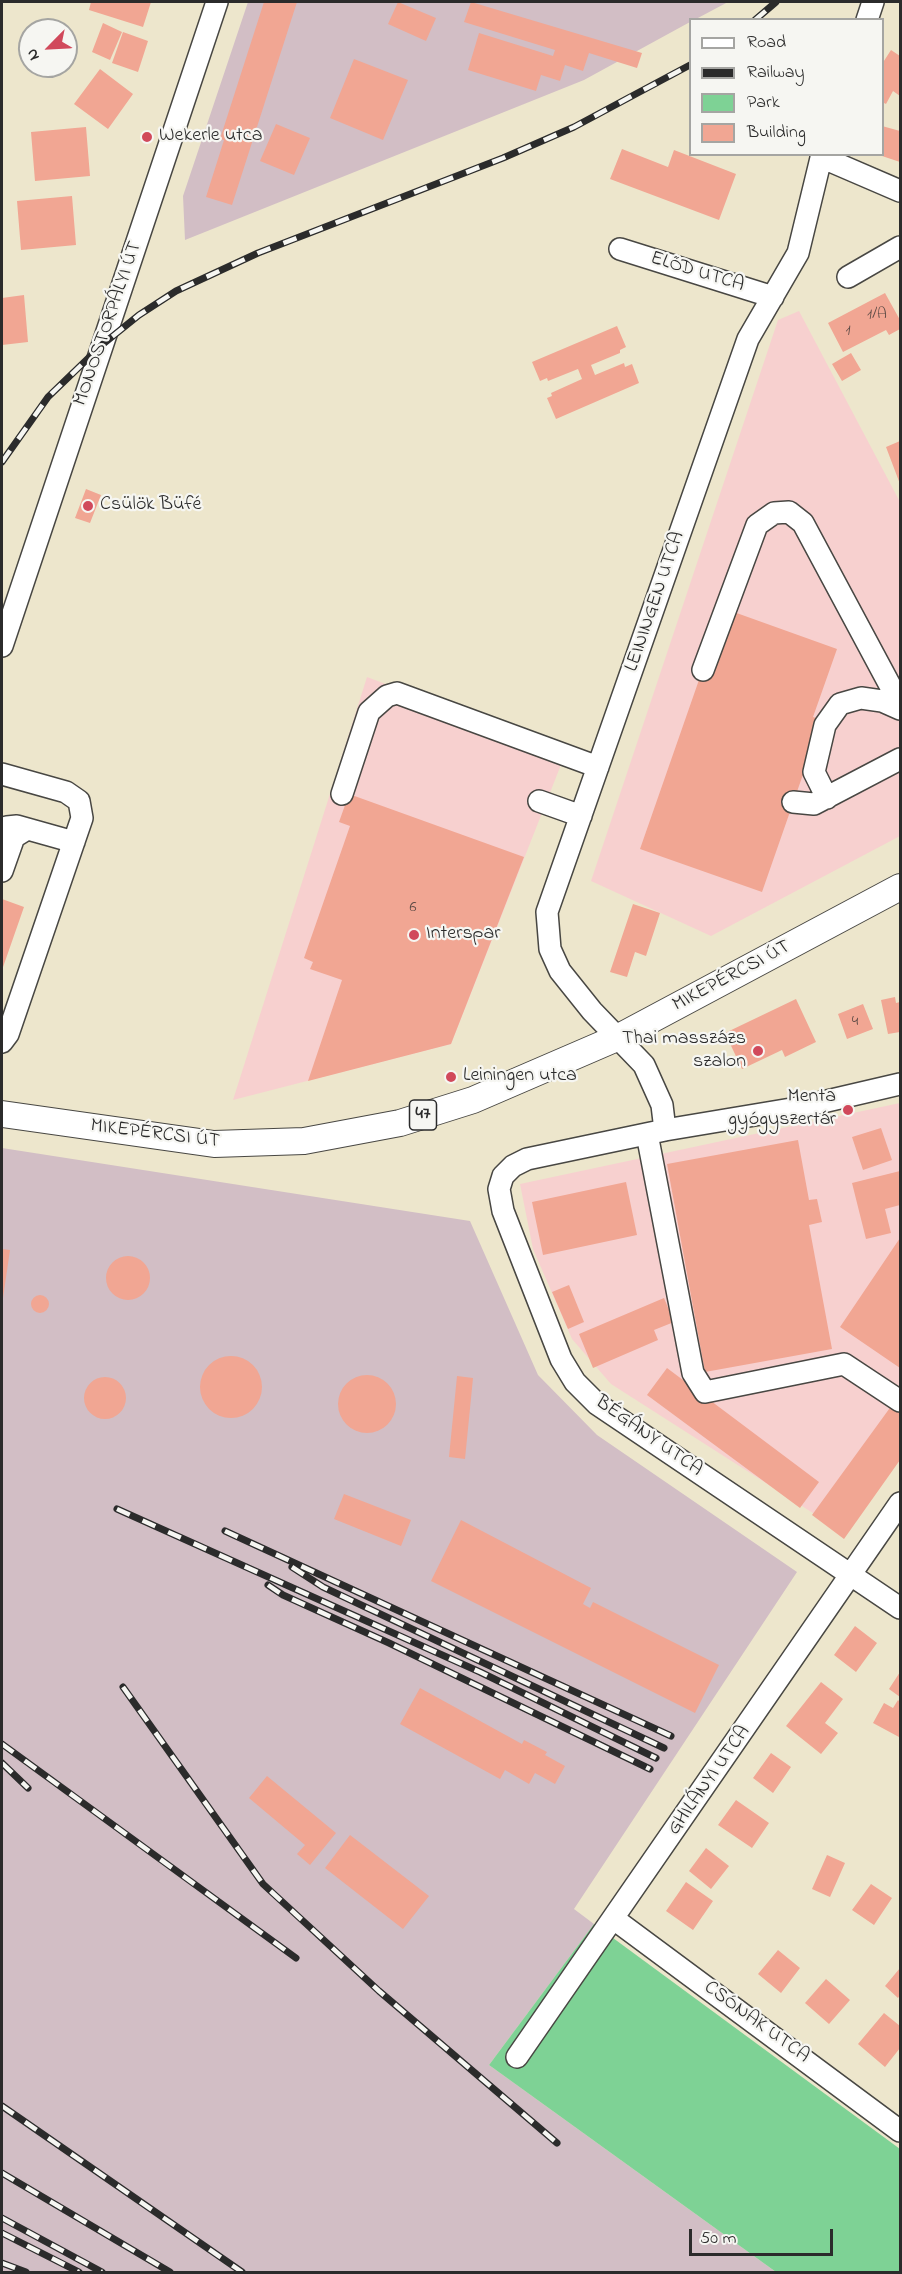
<!DOCTYPE html>
<meta charset="utf-8">
<style>
body{margin:0}
#map{position:relative;width:902px;height:2274px;overflow:hidden;background:#ede6cc;font-family:"Indie Flower",sans-serif}
canvas{display:block}
.frame{position:absolute;inset:0;border:3px solid #2b2b2b;pointer-events:none}
.legend{position:absolute;left:689px;top:18px;width:195px;height:138px;box-sizing:border-box;background:#f6f6f2;border:2px solid #a5a5a2;margin:0;padding:8px 10px;list-style:none;font-size:18px;color:#2b2b2b}
.legend li{display:flex;align-items:center;gap:12px;height:30px}
.legend b{width:30px;border:2px solid #a5a5a2}
.north{position:absolute;left:18px;top:18px;width:60px;height:60px;box-sizing:border-box;background:#f6f6f2;border:2px solid #a5a5a2;border-radius:50%;rotate:246deg;font-size:16px;font-weight:700;line-height:24px;text-align:center;color:#2b2b2b}
.north::after{content:'';display:block;margin:auto;width:21px;height:27px;background:#d1495b;clip-path:polygon(50% 0,100% 100%,50% 72%,0 100%)}
.scale{position:absolute;left:689px;top:2229px;width:144px;height:27px;box-sizing:border-box;border:3px solid #2b2b2b;border-top:0;padding-left:8px;font-size:18px;line-height:21px;white-space:nowrap;color:#2b2b2b;-webkit-text-stroke:4px #f6f6f2;paint-order:stroke}
</style>
<div id="map">
<canvas width="902" height="2274"></canvas>
<div class="frame"></div>
<ul class="legend">
<li><b style="height:8px;background:#fff"></b>Road</li>
<li><b style="height:8px;background:#2b2b2b"></b>Railway</li>
<li><b style="height:16px;background:#7ed295"></b>Park</li>
<li><b style="height:16px;background:#f1a693"></b>Building</li>
</ul>
<div class="north">N</div>
<div class="scale">50 m</div>
</div>
<script>
const g = document.querySelector('canvas').getContext('2d');
g.lineJoin = 'round';
function fillPath(path, color) {
  g.fillStyle = color;
  g.fill(path, 'evenodd');
}
function toPath(rows) {
  const path = new Path2D();
  for (const r of rows) {
    if (r.length === 3) {
      path.moveTo(r[0] + r[2], r[1]);
      path.arc(r[0], r[1], r[2], 0, 2 * Math.PI);
      continue;
    }
    path.moveTo(r[0], r[1]);
    for (let i = 2; i < r.length; i += 2) path.lineTo(r[i], r[i + 1]);
  }
  return path;
}
function trace(path, color, width, dash) {
  g.strokeStyle = color;
  g.lineWidth = width;
  g.lineCap = dash ? 'butt' : 'round';
  g.setLineDash(dash || []);
  g.stroke(path);
}
function label(font, color, halo, rows, align = 'center') {
  g.font = font + ' "Indie Flower",sans-serif';
  g.lineWidth = 4.5;
  g.setLineDash([]);
  g.textBaseline = 'middle';
  g.strokeStyle = halo;
  g.fillStyle = color;
  for (const [text, x, y, turn = 0] of rows) {
    g.save();
    g.translate(x, y);
    g.rotate((+turn || 0) * Math.PI / 180);
    g.textAlign = isNaN(turn) ? turn : align;
    if (halo) g.strokeText(text, 0, 0);
    g.fillText(text, 0, 0);
    g.restore();
  }
}
const built = toPath([
 [799,311,900,502,900,836,711,936,591,881,778,320],
 [367,677,566,752,451,1044,233,1100],
 [900,1103,900,1440,841,1531,611,1384,572,1339,533,1249,520,1184]
]);
const industrial = toPath([
 [248,2,728,2,696,19,690,20,690,22,584,80,185,240,183,196],
 [2,1148,470,1221,538,1375,597,1435,797,1572,574,1909,594,1924,489,2065,776,2272,2,2272]
]);
const green = toPath([
 [594,1924,900,2149,900,2272,776,2272,489,2065]
]);
const building = toPath([
 [91,2,151,2,143,27,89,10],
 [264,2,297,2,232,205,206,197,224,140,220,139],
 [398,2,436,18,426,41,388,24],
 [471,2,642,53,637,68,589,53,583,71,565,65,560,81,541,75,536,91,468,70,479,33,553,56,555,50,464,22],
 [103,23,122,32,110,60,92,52],
 [123,32,148,41,138,72,112,63],
 [891,50,900,56,900,96,893,91,886,104,882,102,882,64],
 [354,59,408,80,383,140,330,118],
 [100,69,133,94,108,129,74,104],
 [276,124,310,138,294,175,260,161],
 [882,126,900,131,900,162,882,156],
 [86,127,90,176,35,181,31,132],
 [622,149,668,167,674,150,736,174,719,220,610,179],
 [72,196,76,245,21,250,17,201],
 [885,293,900,320,900,329,889,335,886,330,843,352,828,323],
 [24,295,28,342,2,345,2,298],
 [617,326,626,347,620,350,620,353,591,365,595,375,624,363,625,367,632,364,639,383,556,419,547,398,552,396,551,393,582,379,578,369,548,381,547,378,540,381,532,362],
 [851,353,861,370,842,381,832,364],
 [900,441,900,484,886,447],
 [86,489,101,495,90,523,75,518],
 [731,611,837,649,813,717,822,720,762,892,640,849,700,677],
 [349,794,524,857,451,1044,308,1081,342,980,310,969,313,962,304,958,350,826,339,822],
 [2,899,24,907,2,970],
 [633,904,660,913,646,956,635,952,627,977,610,972],
 [895,997,896,1003,900,1002,900,1032,888,1034,881,1000],
 [796,999,816,1042,785,1057,782,1050,742,1069,725,1033],
 [863,1004,873,1029,847,1039,838,1014],
 [881,1128,892,1160,863,1170,852,1137],
 [798,1140,809,1200,817,1199,822,1222,809,1225,832,1349,705,1372,667,1164],
 [900,1171,900,1205,885,1209,891,1233,866,1239,852,1183],
 [626,1182,637,1235,543,1255,532,1202],
 [900,1238,900,1368,840,1327],
 [2,1249,10,1250,3,1298,2,1298],
 [128,1278,22],
 [569,1285,584,1322,568,1329,552,1292],
 [40,1304,9],
 [664,1298,674,1322,654,1330,658,1340,593,1368,579,1334],
 [231,1387,31],
 [667,1368,819,1482,800,1508,647,1395],
 [367,1404,29],
 [457,1376,473,1378,465,1459,449,1457],
 [105,1398,21],
 [892,1405,900,1411,900,1460,844,1539,812,1515],
 [344,1494,411,1520,401,1546,334,1519],
 [461,1520,591,1588,583,1604,590,1608,593,1602,719,1665,695,1713,431,1581],
 [855,1626,877,1643,856,1672,834,1655],
 [900,1672,900,1697,889,1689],
 [821,1682,843,1699,825,1723,838,1733,821,1754,786,1726],
 [420,1688,522,1744,524,1740,547,1752,545,1755,565,1766,555,1784,535,1773,529,1784,505,1770,500,1779,400,1724],
 [898,1700,900,1702,899,1737,873,1723,884,1703,893,1708],
 [771,1753,791,1767,773,1793,753,1778],
 [267,1776,336,1833,310,1865,297,1854,305,1845,249,1798],
 [736,1800,769,1823,752,1848,718,1825],
 [350,1835,429,1896,403,1929,325,1868],
 [706,1848,729,1866,711,1889,689,1871],
 [827,1855,845,1863,830,1897,812,1889],
 [686,1882,713,1901,693,1930,666,1911],
 [871,1884,892,1898,874,1925,852,1910],
 [778,1950,800,1968,781,1993,758,1974],
 [900,1968,900,1995,898,1998,885,1986],
 [826,1979,850,2000,829,2024,805,2003],
 [884,2013,900,2026,900,2048,885,2067,858,2044]
]);
const minor = toPath([
 [867,20,873,2],
 [821,157,900,191],
 [620,249,773,297],
 [848,277,900,247],
 [2,646,217,2],
 [703,670,757,525,774,513,789,512,803,523,900,704],
 [2,774,66,792,79,801,82,818,8,1034,2,1042],
 [342,794,369,712,387,696,397,693,598,767],
 [827,798,814,772,825,725,840,704,861,698,882,701,900,709],
 [539,801,581,816],
 [793,802,814,804,900,759],
 [2,834,7,827,17,826,74,842],
 [2,871,14,837,27,829],
 [900,1084,797,1108,665,1130,527,1159,513,1166,503,1176,499,1189,503,1211,561,1359,575,1382,597,1404,900,1608],
 [665,1130,662,1105,644,1065,592,1011,560,971,550,949,547,912,748,339,798,253,822,154],
 [647,1134,693,1373,705,1392,844,1364,900,1401],
 [614,1919,900,2131],
 [517,2057,900,1503]
]);
const major = toPath([
 [2,1114,214,1144,304,1141,400,1123,473,1100,619,1037,900,887]
]);
const rail = toPath([
 [755,20,776,2],
 [2,462,48,397,103,344,139,315,176,291,258,253,503,158,574,127,690,65],
 [117,1509,480,1672,656,1758],
 [225,1531,671,1736],
 [292,1567,323,1587,664,1748],
 [268,1585,283,1595,389,1643,650,1769],
 [123,1687,263,1884,379,1991,557,2143],
 [2,1744,296,1958],
 [2,1763,28,1788],
 [2,2106,242,2272],
 [2,2173,170,2272],
 [2,2218,102,2272],
 [2,2233,79,2272],
 [2,2263,26,2272]
]);
const markers = [
 [147,137,6,"#d1495b"],
 [88,506,6,"#d1495b"],
 [414,935,6,"#d1495b"],
 [758,1051,6,"#d1495b"],
 [451,1077,6,"#d1495b"],
 [848,1110,6,"#d1495b"]
];
const numberNames = [
 ["1/A",877,315],
 ["1",848,331],
 ["6",413,908],
 ["4",855,1022]
];
const shields = [
 [423,1115,27]
];
const shieldNames = [
 ["47",423,1115]
];
const poiNames = [
 ["Wekerle utca",159,137],
 ["Csülök Büfé",100,506],
 ["Interspar",426,935],
 ["Thai masszázs",746,1040,"right"],
 ["szalon",746,1063,"right"],
 ["Leiningen utca",463,1077],
 ["Menta",836,1098,"right"],
 ["gyógyszertár",836,1121,"right"]
];
const streetNames = [
 ["ELŐD UTCA",697,273,17],
 ["MONOSTORPÁLYI ÚT",109,324,-71],
 ["LEININGEN UTCA",656,602,-71],
 ["MIKEPÉRCSI ÚT",732,977,-28],
 ["MIKEPÉRCSI ÚT",155,1135,7],
 ["BÉGÁNY UTCA",648,1437,35],
 ["GHILÁNYI UTCA",710,1781,-55],
 ["CSÓNAK UTCA",756,2023,36]
];
fillPath(built, '#f7d0cf');
fillPath(industrial, '#d2bec5');
fillPath(green, '#7ed295');
fillPath(building, '#f1a693');
trace(minor, '#484743', 24);
trace(major, '#484743', 28);
trace(minor, '#fff', 21);
trace(major, '#fff', 26);
trace(rail, '#2b2b2b', 7);
trace(rail, '#f6f6f2', 4.5, [14]);
for (const [x, y, r, color] of markers) {
  const dot = new Path2D();
  dot.arc(x, y, r, 0, 2 * Math.PI);
  g.fillStyle = color;
  g.fill(dot);
  trace(dot, '#f6f6f2', 2);
}
label('16px', '#5c4a45', null, numberNames);
for (const [x, y, w] of shields) {
  const box = new Path2D();
  box.roundRect(x - w / 2, y - 15, w, 30, 4.5);
  g.fillStyle = '#f6f6f2';
  g.fill(box);
  trace(box, '#2b2b2b', 1.5);
}
label('bold 18px', '#2b2b2b', null, shieldNames);
label('20px', '#2b2b2b', '#f6f6f2', poiNames, 'left');
label('20px', '#2b2b2b', '#f6f6f2', streetNames);
</script>
